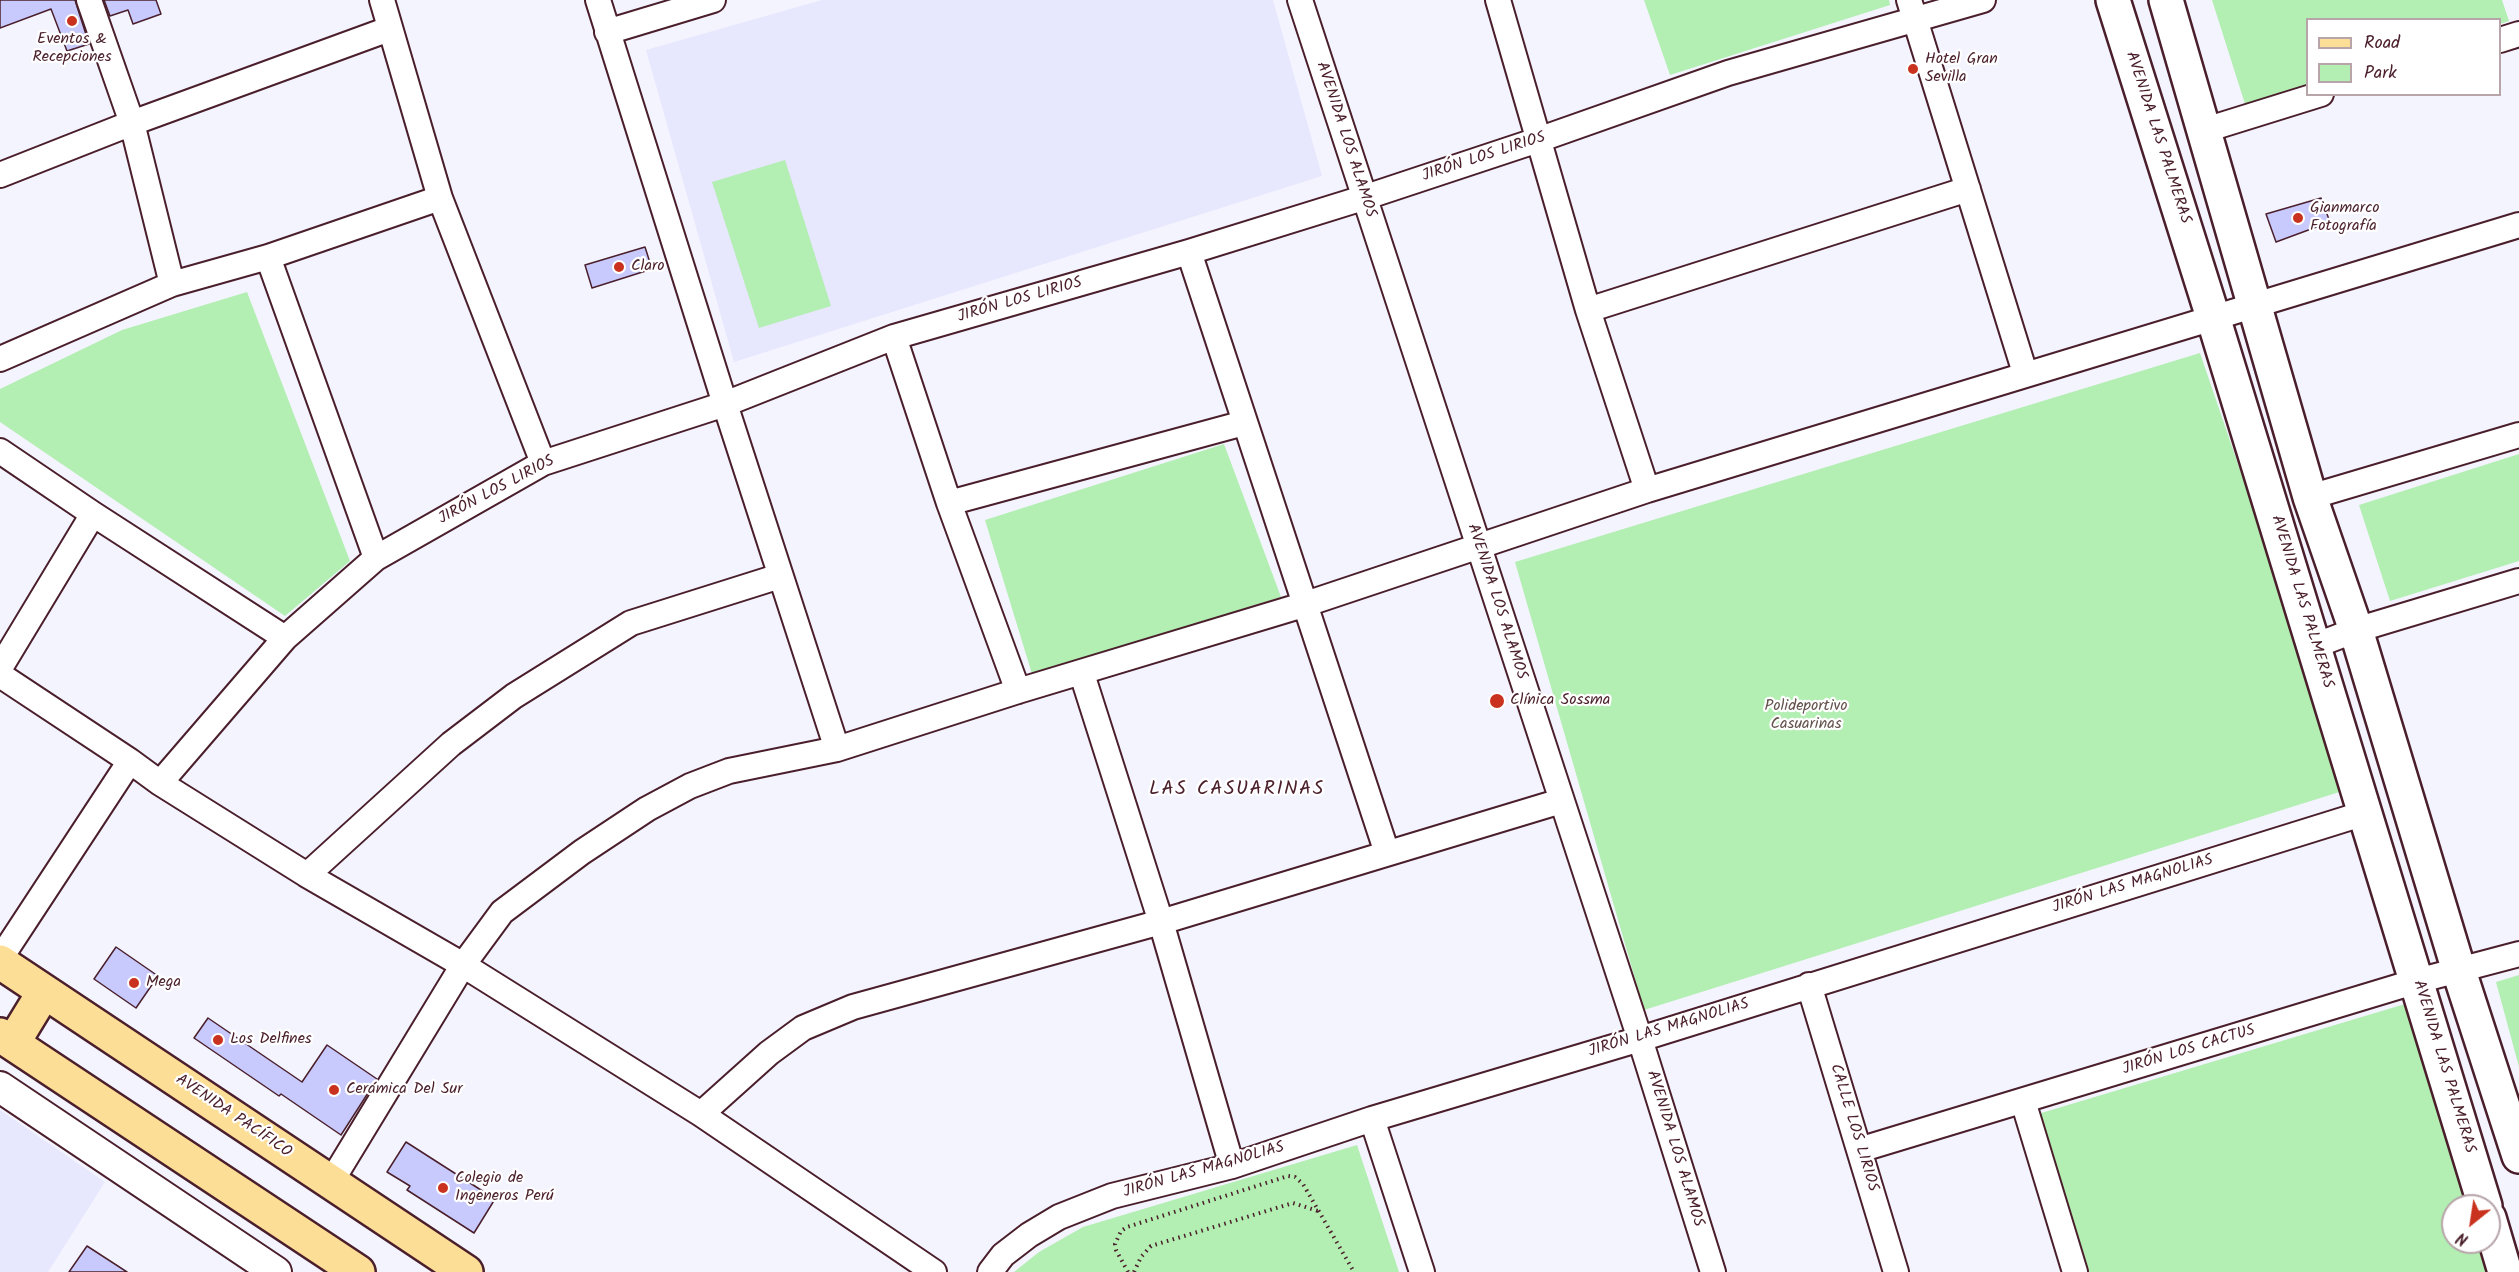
<!DOCTYPE html>
<meta charset="utf-8">
<style>
body{margin:0}
#map{position:relative;width:2519px;height:1272px;overflow:hidden;background:#f4f4ff;font-family:Kalam,sans-serif}
canvas{display:block}
.legend{position:absolute;left:2306px;top:18px;width:195px;height:78px;box-sizing:border-box;background:#fff;border:2px solid #b7a5aa;margin:0;padding:8px 10px;list-style:none;font-size:18px;color:#4a1f2b}
.legend li{display:flex;align-items:center;gap:12px;height:30px}
.legend b{width:30px;border:2px solid #b7a5aa}
.north{position:absolute;left:2441px;top:1194px;width:60px;height:60px;box-sizing:border-box;background:#fff;border:2px solid #b7a5aa;border-radius:50%;rotate:210deg;font-size:16px;font-weight:700;line-height:24px;text-align:center;color:#4a1f2b}
.north::after{content:'';display:block;margin:auto;width:21px;height:27px;background:#c8321e;clip-path:polygon(50% 0,100% 100%,50% 72%,0 100%)}
</style>
<div id="map">
<canvas width="2519" height="1272"></canvas>
<ul class="legend">
<li><b style="height:8px;background:#fdde96"></b>Road</li>
<li><b style="height:16px;background:#b3eeb2"></b>Park</li>
</ul>
<div class="north">N</div>
</div>
<script>
const g = document.querySelector('canvas').getContext('2d');
g.lineJoin = 'round';
function fillPath(path, color) {
  g.fillStyle = color;
  g.fill(path, 'evenodd');
}
function toPath(rows) {
  const path = new Path2D();
  for (const r of rows) {
    path.moveTo(r[0], r[1]);
    for (let i = 2; i < r.length; i += 2) path.lineTo(r[i], r[i + 1]);
  }
  return path;
}
function trace(path, color, width, dash) {
  g.strokeStyle = color;
  g.lineWidth = width;
  g.lineCap = dash ? 'butt' : 'round';
  g.setLineDash(dash || []);
  g.stroke(path);
}
function label(font, color, halo, rows, align = 'center') {
  g.font = font + ' Kalam,sans-serif';
  g.lineWidth = 4.5;
  g.setLineDash([]);
  g.textBaseline = 'middle';
  g.strokeStyle = halo;
  g.fillStyle = color;
  for (const [text, x, y, turn = 0] of rows) {
    g.save();
    g.translate(x, y);
    g.rotate((+turn || 0) * Math.PI / 180);
    g.textAlign = isNaN(turn) ? turn : align;
    if (halo) g.strokeText(text, 0, 0);
    g.fillText(text, 0, 0);
    g.restore();
  }
}
const built = toPath([
 [822,0,1273,0,1322,176,734,362,646,50],
 [0,1110,105,1182,48,1272,0,1272]
]);
const green = toPath([
 [1644,0,1889,0,1890,5,1670,75],
 [2212,0,2502,0,2509,21,2500,24,2500,20,2308,20,2307,84,2245,104],
 [785,160,831,306,759,328,712,182],
 [247,292,350,561,285,616,0,422,0,389,122,330],
 [2200,353,2349,789,1644,1010,1515,562],
 [1224,444,1281,597,1032,674,985,520],
 [2519,454,2519,561,2390,601,2359,505],
 [2519,975,2519,1067,2496,982],
 [2415,1001,2478,1206,2453,1206,2453,1242,2489,1242,2499,1272,2086,1272,2038,1114],
 [1357,1145,1399,1272,1014,1272,1039,1252,1083,1227]
]);
const building = toPath([
 [0,0,75,0,89,44,67,51,51,9,0,28,0,0],
 [104,0,156,0,161,14,133,24,128,10,110,16,104,0],
 [2321,198,2330,222,2276,242,2266,214,2321,198],
 [645,247,652,269,592,288,585,265,645,247],
 [116,947,158,976,136,1008,94,979,116,947],
 [208,1018,302,1082,327,1045,377,1079,341,1135,281,1094,279,1096,194,1038,208,1018],
 [406,1142,495,1199,474,1233,407,1190,410,1186,387,1172,406,1142],
 [87,1246,127,1272,69,1272,87,1246]
]);
const path = toPath([
 [1128,1272,1116,1250,1115,1244,1121,1231,1127,1227,1288,1176,1295,1177,1303,1184,1354,1272],
 [1134,1272,1141,1257,1151,1246,1293,1203,1318,1211]
]);
const minor = toPath([
 [89,0,132,123,172,284],
 [382,0,440,198,543,463],
 [598,0,725,404,837,749],
 [1300,0,1640,1039,1713,1272],
 [1498,0,1588,310,1647,490],
 [1909,0,2025,373],
 [607,32,713,0],
 [2500,40,2519,34],
 [2202,131,2321,94],
 [0,175,132,123,389,29],
 [1189,252,1387,853],
 [268,257,376,558],
 [1588,310,1968,189],
 [894,337,949,503,1018,691],
 [0,359,172,284,268,257,440,198],
 [0,451,93,514,285,638],
 [2310,497,2519,435],
 [949,503,1244,423],
 [2314,646,2356,630,2519,581],
 [0,668,93,514],
 [1082,674,1161,922,1232,1166],
 [0,675,130,761,160,783,307,875,463,965,701,1114,934,1272],
 [160,783,285,638,376,558,543,463,725,404,894,337,1189,252,1363,198,1538,140,1728,73,1983,0],
 [307,875,451,744,514,696,631,623,780,576],
 [0,959,130,761],
 [1809,985,1896,1272],
 [2023,1101,2075,1272],
 [701,1114,769,1053,803,1028,853,1007,1161,922,1561,801],
 [1372,1119,1422,1272],
 [1859,1150,2417,981,2519,954],
 [331,1182,463,965,502,912,582,852,647,809,690,786,729,771,837,749,1018,691,1303,605,1647,490,2519,225],
 [990,1272,1003,1255,1029,1235,1059,1217,1112,1196,1232,1166,1372,1119,1640,1039,2365,813]
]);
const tertiary = toPath([
 [0,1087,276,1272]
]);
const secondary = toPath([
 [2113,0,2213,317,2485,1206],
 [2166,0,2310,497,2356,630,2459,971,2519,1156],
 [2489,1218,2505,1272]
]);
const primary = toPath([
 [0,962,466,1272],
 [0,1035,358,1272],
 [13,1043,44,992]
]);
const markers = [
 [72,21,6,"#c8321e"],
 [1913,69,6,"#c8321e"],
 [2298,218,6,"#c8321e"],
 [619,267,6,"#c8321e"],
 [1497,701,8,"#c8321e"],
 [134,983,6,"#c8321e"],
 [218,1040,6,"#c8321e"],
 [334,1090,6,"#c8321e"],
 [443,1188,6,"#c8321e"]
];
const poiNames = [
 ["Eventos &",72,40,"center"],
 ["Recepciones",72,58,"center"],
 ["Hotel Gran",1925,60],
 ["Sevilla",1925,78],
 ["Gianmarco",2310,209],
 ["Fotografía",2310,227],
 ["Claro",631,267],
 ["Clínica Sossma",1510,701],
 ["Mega",146,983],
 ["Los Delfines",230,1040],
 ["Cerámica Del Sur",346,1090],
 ["Colegio de",455,1179],
 ["Ingeneros Perú",455,1197]
];
const streetNames = [
 ["AVENIDA LAS PALMERAS",2157,138,72],
 ["AVENIDA LOS ALAMOS",1345,140,72],
 ["JIRÓN LOS LIRIOS",1484,158,-18],
 ["JIRÓN LOS LIRIOS",1020,301,-16],
 ["JIRÓN LOS LIRIOS",497,491,-28],
 ["AVENIDA LOS ALAMOS",1496,602,72],
 ["AVENIDA LAS PALMERAS",2301,602,73],
 ["JIRÓN LAS MAGNOLIAS",2133,885,-17],
 ["JIRÓN LAS MAGNOLIAS",1669,1029,-17],
 ["JIRÓN LOS CACTUS",2189,1051,-17],
 ["AVENIDA LAS PALMERAS",2443,1067,73],
 ["AVENIDA PACÍFICO",233,1117,34],
 ["CALLE LOS LIRIOS",1853,1128,73],
 ["AVENIDA LOS ALAMOS",1674,1149,73],
 ["JIRÓN LAS MAGNOLIAS",1204,1171,-16]
];
const parkNames = [
 ["Polideportivo",1806,707],
 ["Casuarinas",1806,725]
];
const quarterNames = [
 ["LAS CASUARINAS",1237,791]
];
fillPath(built, '#e7e7fe');
fillPath(green, '#b3eeb2');
fillPath(building, '#c8cafd');
trace(building, '#4a1f2b', 1.5);
trace(minor, '#4a1f2b', 28);
trace(tertiary, '#4a1f2b', 34);
trace(secondary, '#4a1f2b', 38);
trace(primary, '#4a1f2b', 38);
trace(path, '#4a1f2b', 4, [1.5, 4.5]);
trace(minor, '#fff', 24);
trace(tertiary, '#fff', 30);
trace(secondary, '#fff', 33);
trace(primary, '#fdde96', 33);
for (const [x, y, r, color] of markers) {
  const dot = new Path2D();
  dot.arc(x, y, r, 0, 2 * Math.PI);
  g.fillStyle = color;
  g.fill(dot);
  trace(dot, '#fff', 2);
}
label('16px', '#4a1f2b', '#fff', poiNames, 'left');
label('16px', '#4a1f2b', '#fff', streetNames);
label('16px', '#64534d', '#fff', parkNames);
g.letterSpacing = '1.5px';
label('20px', '#4a1f2b', '#fff', quarterNames);
g.letterSpacing = '0px';
</script>
